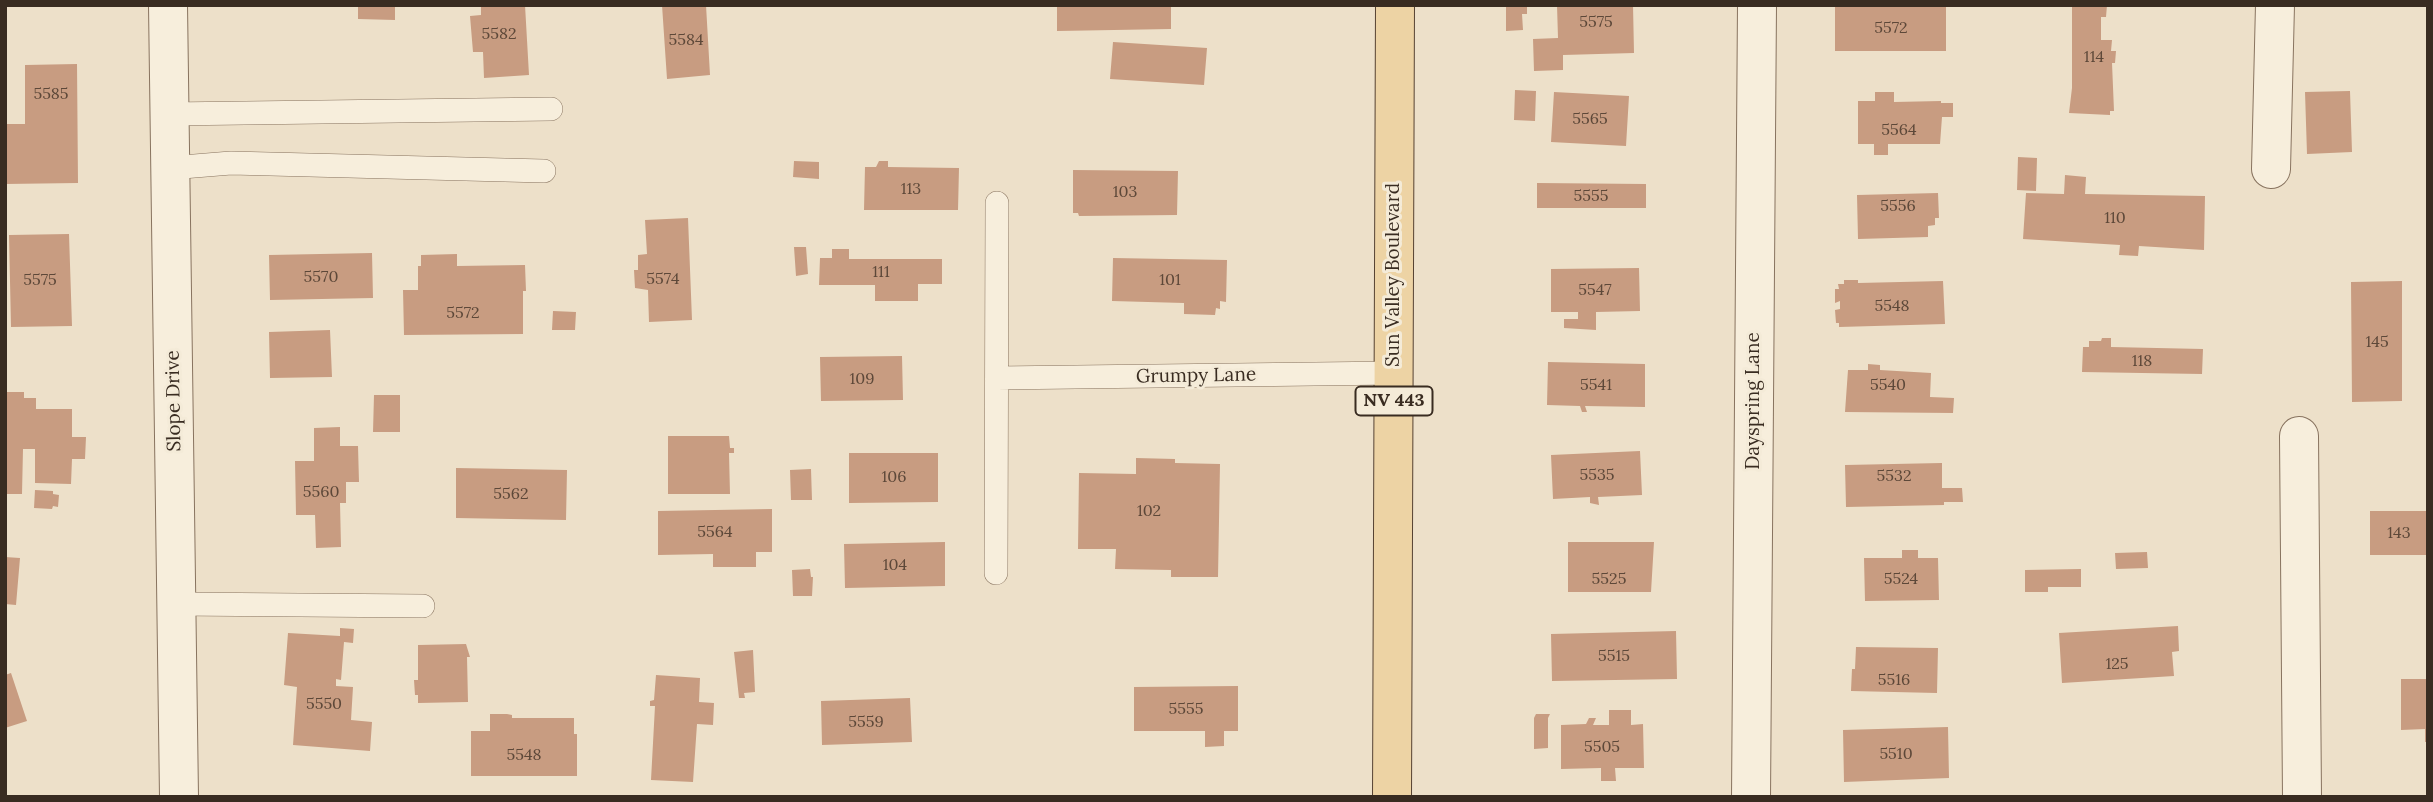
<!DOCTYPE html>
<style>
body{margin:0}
#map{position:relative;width:2433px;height:802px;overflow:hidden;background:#ede0c9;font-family:Lora,serif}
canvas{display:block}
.frame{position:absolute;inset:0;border:7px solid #392c21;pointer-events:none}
</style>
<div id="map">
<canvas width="2433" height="802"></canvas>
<div class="frame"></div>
</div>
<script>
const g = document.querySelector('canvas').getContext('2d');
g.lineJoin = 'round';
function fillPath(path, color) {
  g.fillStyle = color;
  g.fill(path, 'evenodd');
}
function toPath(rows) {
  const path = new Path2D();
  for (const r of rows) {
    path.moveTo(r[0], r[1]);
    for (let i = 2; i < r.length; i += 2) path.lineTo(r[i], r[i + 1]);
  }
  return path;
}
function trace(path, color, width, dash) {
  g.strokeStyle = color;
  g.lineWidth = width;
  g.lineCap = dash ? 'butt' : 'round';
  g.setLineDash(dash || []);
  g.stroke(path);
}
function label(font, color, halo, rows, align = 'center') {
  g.font = font + ' Lora,serif';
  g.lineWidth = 6;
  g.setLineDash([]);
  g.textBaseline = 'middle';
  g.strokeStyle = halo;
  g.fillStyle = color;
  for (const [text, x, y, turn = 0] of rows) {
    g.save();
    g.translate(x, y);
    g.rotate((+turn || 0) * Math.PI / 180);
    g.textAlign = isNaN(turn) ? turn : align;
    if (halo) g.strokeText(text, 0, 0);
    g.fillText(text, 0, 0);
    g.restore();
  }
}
const building = toPath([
 [358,5,395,5,395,20,358,19],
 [481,5,525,5,529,75,484,78,483,52,473,52,470,16,481,15],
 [662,5,706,5,710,75,667,79],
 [1057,5,1171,5,1171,29,1057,31],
 [1506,5,1527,5,1527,14,1522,14,1523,30,1506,31],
 [1557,5,1633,5,1634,53,1563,55,1563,70,1534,71,1533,39,1558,38],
 [1835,5,1946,5,1946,51,1835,51],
 [2072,5,2107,5,2106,17,2101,17,2101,40,2112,40,2111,51,2116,51,2115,63,2112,63,2114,111,2110,111,2110,115,2069,113,2072,88],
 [1113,42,1207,48,1204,85,1110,79],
 [77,64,78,183,5,184,5,124,25,124,25,65],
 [1515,90,1536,91,1535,121,1514,120],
 [2350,91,2352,152,2307,154,2305,92],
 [1554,92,1629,96,1626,146,1551,142],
 [1875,92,1894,92,1894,102,1941,101,1941,103,1953,103,1953,117,1942,117,1940,144,1888,144,1888,155,1874,155,1874,144,1858,144,1858,101,1875,101],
 [2018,157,2037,158,2036,191,2017,190],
 [794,161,819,162,819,179,793,177],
 [879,161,888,161,888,167,959,168,958,210,864,210,865,167,876,167],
 [1073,170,1178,171,1177,215,1079,216,1078,213,1073,213],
 [2065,175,2086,177,2085,194,2205,196,2204,250,2139,246,2138,256,2119,255,2120,245,2023,239,2026,193,2064,194],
 [1537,183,1646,184,1646,208,1537,208],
 [1938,193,1939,218,1935,218,1935,225,1928,226,1928,237,1858,239,1857,195],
 [688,218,692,320,649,322,648,290,635,288,634,270,638,270,638,255,647,254,645,220],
 [69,234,72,326,11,327,9,235],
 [794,247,806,247,808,274,796,276],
 [832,249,849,249,849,259,942,259,942,284,918,284,918,301,875,301,875,285,819,285,820,258,832,258],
 [372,253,373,298,270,300,269,255],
 [457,254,457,266,525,265,526,291,523,291,523,334,404,335,403,290,418,290,418,266,421,266,421,255],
 [1113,258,1227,260,1226,302,1220,301,1220,309,1216,308,1215,315,1184,314,1184,303,1112,301],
 [1639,268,1640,311,1596,312,1596,330,1564,328,1564,319,1578,319,1578,312,1551,312,1551,269],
 [1844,280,1858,280,1858,283,1943,281,1945,324,1839,327,1839,323,1836,323,1835,310,1840,309,1840,301,1835,303,1835,289,1839,289,1838,284,1844,284],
 [2402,281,2402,401,2352,402,2351,282],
 [553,311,576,312,575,330,552,330],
 [330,330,332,377,270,378,269,332],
 [2102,338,2111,338,2111,347,2203,349,2202,374,2082,372,2083,347,2089,347,2089,341,2101,341],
 [902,356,903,400,821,401,820,357],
 [1548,362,1645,364,1645,407,1585,406,1587,412,1582,412,1580,406,1547,405],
 [1868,364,1880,365,1880,370,1931,373,1930,397,1954,398,1953,413,1845,412,1848,370,1868,370],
 [5,392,24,392,24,398,36,398,36,409,72,409,72,437,86,437,85,459,72,459,71,484,35,483,35,449,23,449,22,494,5,494],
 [374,395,400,395,400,432,373,432],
 [340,427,340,446,358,446,359,482,346,482,346,503,340,503,341,547,316,548,315,515,296,515,295,461,314,461,314,428],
 [668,436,729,436,730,448,734,448,734,453,729,453,730,494,668,494],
 [1640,451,1642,495,1598,497,1599,505,1590,503,1590,497,1553,499,1551,455],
 [849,453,938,453,938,502,849,503],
 [1136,458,1175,459,1175,463,1220,464,1218,577,1171,577,1171,570,1115,569,1116,549,1078,549,1079,473,1136,474],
 [1942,463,1942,488,1962,488,1963,502,1944,502,1944,505,1846,507,1845,465],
 [456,468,567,470,566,520,456,518],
 [811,469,812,500,791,500,790,470],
 [35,490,53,491,53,494,59,495,58,507,53,506,52,509,34,508],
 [772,509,772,552,756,552,756,567,713,567,713,554,658,555,658,511],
 [2370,511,2428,511,2428,555,2370,555],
 [945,542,945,586,845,588,844,544],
 [1568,542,1654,542,1651,592,1568,592],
 [1902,550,1918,550,1918,558,1938,558,1939,600,1865,601,1864,558,1902,558],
 [2147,552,2148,568,2116,569,2115,553],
 [5,557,20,558,16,605,5,604],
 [810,569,811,577,813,577,812,596,793,596,792,570],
 [2081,569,2081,587,2048,587,2048,592,2025,592,2025,570],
 [2178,626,2179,651,2172,652,2174,676,2062,683,2059,633],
 [340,628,354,629,353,643,344,642,341,680,336,679,336,686,353,687,351,720,372,722,370,751,293,745,297,687,284,685,288,633,340,636],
 [1676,631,1677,679,1552,681,1551,634],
 [466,644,470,657,467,657,468,702,418,703,418,695,415,695,414,680,418,680,418,645],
 [1856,647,1938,648,1937,693,1851,691,1852,669,1855,669],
 [753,650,755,692,744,693,745,698,739,698,734,652],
 [11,673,27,721,5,728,5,675],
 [656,675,700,678,699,702,714,703,713,725,697,724,693,782,651,780,655,706,650,706,650,701,654,700],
 [2401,679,2428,679,2428,742,2425,742,2425,729,2401,730],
 [1238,686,1238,731,1224,731,1224,746,1205,747,1205,731,1134,731,1134,687],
 [910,698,912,742,822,745,821,701],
 [1609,710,1631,710,1631,725,1643,724,1644,768,1615,768,1616,781,1601,781,1601,768,1561,769,1561,725,1586,724,1589,718,1596,718,1593,725,1609,725],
 [490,714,507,714,512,715,512,718,574,718,574,734,577,734,577,776,471,776,471,731,490,731],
 [1536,714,1550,714,1548,718,1548,748,1534,749,1534,718],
 [1948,727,1949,778,1844,782,1843,730]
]);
const lane = toPath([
 [169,114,551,109],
 [170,168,231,163,544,171],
 [997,378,1394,373],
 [996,573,997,203],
 [177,604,423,606]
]);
const street = toPath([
 [168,5,179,797],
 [2271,169,2275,5],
 [2299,436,2302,797],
 [1751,797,1757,5]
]);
const primary = toPath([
 [1392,797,1395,5]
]);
const numberNames = [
 ["5575",1596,22],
 ["5572",1891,28],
 ["5582",499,34],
 ["5584",686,40],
 ["114",2094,57],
 ["5585",51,94],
 ["5565",1590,119],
 ["5564",1899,130],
 ["113",911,189],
 ["103",1125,192],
 ["5555",1591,196],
 ["5556",1898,206],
 ["110",2115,218],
 ["111",881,272],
 ["5570",321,277],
 ["5574",663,279],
 ["5575",40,280],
 ["101",1170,280],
 ["5547",1595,290],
 ["5548",1892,306],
 ["5572",463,313],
 ["145",2377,342],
 ["118",2142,361],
 ["109",862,379],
 ["5541",1596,385],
 ["5540",1888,385],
 ["5535",1597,475],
 ["5532",1894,476],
 ["106",894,477],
 ["5560",321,492],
 ["5562",511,494],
 ["102",1149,511],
 ["5564",715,532],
 ["143",2399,533],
 ["104",895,565],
 ["5525",1609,579],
 ["5524",1901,579],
 ["5515",1614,656],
 ["125",2117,664],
 ["5516",1894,680],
 ["5550",324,704],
 ["5555",1186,709],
 ["5559",866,722],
 ["5505",1602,747],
 ["5510",1896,754],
 ["5548",524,755]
];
const shields = [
 [1394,401,77]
];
const shieldNames = [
 ["NV 443",1394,401]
];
const streetNames = [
 ["Sun Valley Boulevard",1394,275,-90],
 ["Grumpy Lane",1196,376,-1],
 ["Slope Drive",174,401,-91],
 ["Dayspring Lane",1754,401,-90]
];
fillPath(building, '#c89c81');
trace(lane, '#88735f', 24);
trace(street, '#88735f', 40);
trace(primary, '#564232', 40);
trace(lane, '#f7eedc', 23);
trace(street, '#f7eedc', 38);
trace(primary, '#edd3a4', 38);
label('16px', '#5d4839', null, numberNames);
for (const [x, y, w] of shields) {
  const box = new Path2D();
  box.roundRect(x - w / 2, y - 14.5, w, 29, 5);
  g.fillStyle = '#f4ebd8';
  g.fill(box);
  trace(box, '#392c21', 2);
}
label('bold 18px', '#392c21', null, shieldNames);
label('19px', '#392c21', '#f4ebd8', streetNames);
</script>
